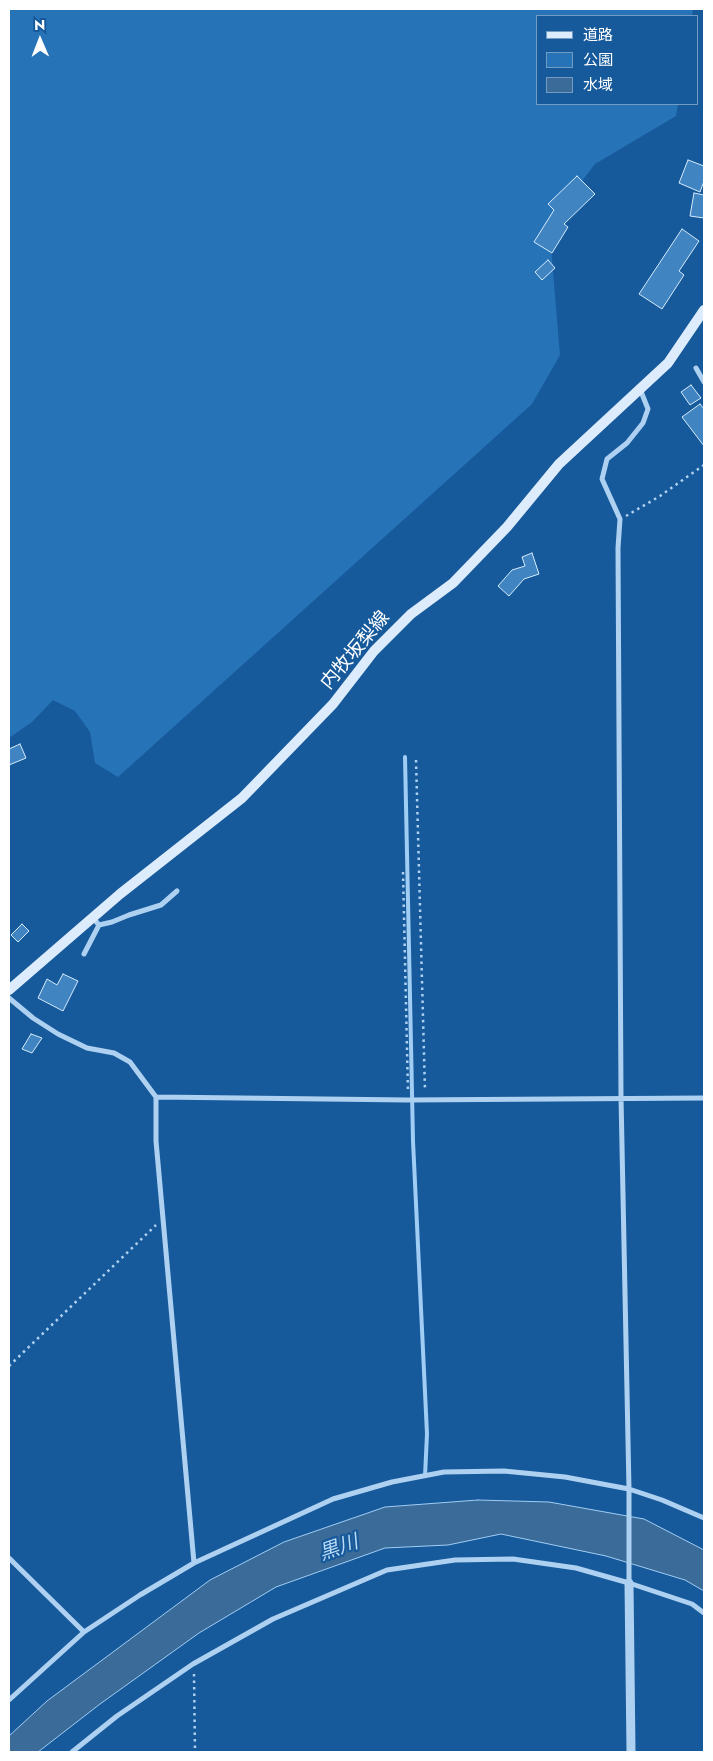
<!DOCTYPE html>
<meta charset="utf-8">
<style>
body{margin:0}
#map{position:relative;width:713px;height:1761px;overflow:hidden;background:#175a9b;font-family:Jost,"Noto Sans JP",sans-serif}
canvas{display:block}
.frame{position:absolute;inset:0;border:10px solid #fff;pointer-events:none}
.legend{position:absolute;left:536px;top:15px;width:162px;height:90px;box-sizing:border-box;background:#175a9b;border:1px solid #749cc3;margin:0;padding:6px 9px;list-style:none;font-size:15px;color:#fff}
.legend li{display:flex;align-items:center;gap:10px;height:25px}
.legend b{width:25px;border:1px solid #749cc3}
.north{position:absolute;left:15px;top:15px;width:50px;height:50px;-webkit-text-stroke:4px #175a9b;paint-order:stroke;rotate:359deg;font-size:14px;font-weight:700;line-height:20px;text-align:center;color:#fff}
.north::after{content:'';display:block;margin:auto;width:18px;height:22px;background:#fff;clip-path:polygon(50% 0,100% 100%,50% 72%,0 100%)}
</style>
<div id="map">
<canvas width="713" height="1761"></canvas>
<div class="frame"></div>
<ul class="legend">
<li><b style="height:6px;background:#ddecfc"></b>道路</li>
<li><b style="height:14px;background:#2773b8"></b>公園</li>
<li><b style="height:14px;background:#3b6b99"></b>水域</li>
</ul>
<div class="north">N</div>
</div>
<script>
const g = document.querySelector('canvas').getContext('2d');
g.lineJoin = 'round';
function fillPath(path, color) {
  g.fillStyle = color;
  g.fill(path, 'evenodd');
}
function toPath(rows) {
  const path = new Path2D();
  for (const r of rows) {
    path.moveTo(r[0], r[1]);
    for (let i = 2; i < r.length; i += 2) path.lineTo(r[i], r[i + 1]);
  }
  return path;
}
function trace(path, color, width, dash) {
  g.strokeStyle = color;
  g.lineWidth = width;
  g.lineCap = dash ? 'butt' : 'round';
  g.setLineDash(dash || []);
  g.stroke(path);
}
function label(font, color, halo, rows, align = 'center') {
  g.font = font + ' Jost,"Noto Sans JP",sans-serif';
  g.lineWidth = 4.5;
  g.setLineDash([]);
  g.textBaseline = 'middle';
  g.strokeStyle = halo;
  g.fillStyle = color;
  for (const [text, x, y, turn = 0] of rows) {
    g.save();
    g.translate(x, y);
    g.rotate((+turn || 0) * Math.PI / 180);
    g.textAlign = isNaN(turn) ? turn : align;
    if (halo) g.strokeText(text, 0, 0);
    g.fillText(text, 0, 0);
    g.restore();
  }
}
const green = toPath([
 [9,9,693,9,692,16,537,16,537,104,678,104,676,116,595,164,549,224,560,355,532,404,118,777,95,763,90,732,75,711,53,700,32,722,9,738]
]);
const water = toPath([
 [478,1500,549,1502,644,1519,704,1550,704,1591,685,1580,606,1556,501,1534,448,1545,385,1548,276,1587,199,1633,100,1704,38,1752,9,1752,9,1736,47,1701,210,1580,284,1542,385,1507,478,1500]
]);
const stream = toPath([
 [405,757,413,1141,427,1434,425,1476]
]);
const building = toPath([
 [688,160,704,166,704,181,700,192,679,183,688,160],
 [577,176,595,194,564,224,568,227,552,253,534,242,554,210,548,204,577,176],
 [694,193,704,195,704,218,690,216,694,193],
 [682,229,699,241,679,271,684,275,662,309,639,294,682,229],
 [548,260,555,268,542,280,535,272,548,260],
 [691,385,701,398,690,405,681,392,691,385],
 [700,404,704,409,704,446,682,417,700,404],
 [532,553,539,574,524,579,509,596,498,586,512,570,525,566,522,557,532,553],
 [20,744,26,758,9,765,9,749,20,744],
 [22,924,29,931,18,942,11,935,22,924],
 [63,974,78,981,63,1011,38,998,47,979,57,985,63,974],
 [31,1034,42,1038,32,1053,22,1049,31,1034]
]);
const path = toPath([
 [626,516,660,496,704,465],
 [416,760,425,1091],
 [403,872,408,1093],
 [9,1366,156,1225],
 [194,1674,195,1752]
]);
const minor = toPath([
 [696,368,704,382],
 [93,918,99,925,112,922,129,915,161,905,177,891],
 [84,954,99,925],
 [9,998,33,1018,58,1034,87,1048,114,1053,130,1062,156,1097],
 [9,1558,84,1632],
 [194,1563,156,1141,156,1097,408,1100,704,1098],
 [629,1583,629,1489,621,1097,618,548,620,519,602,479,607,459,627,443,643,423,648,409,640,389],
 [9,1700,84,1632,140,1595,194,1563,333,1499,392,1482,444,1472,504,1471,565,1477,629,1489,662,1500,704,1518],
 [72,1752,117,1716,193,1664,273,1619,387,1570,455,1560,513,1559,576,1568,629,1583,692,1604,704,1613]
]);
const tertiary = toPath([
 [629,1583,631,1752]
]);
const secondary = toPath([
 [9,990,120,894,242,798,333,704,374,651,411,614,453,583,507,527,559,464,668,363,704,310]
]);
const streetNames = [
 ["内牧坂梨線",356,651,-50]
];
const waterNames = [
 ["黒川",339,1549,-19]
];
fillPath(green, '#2773b8');
fillPath(water, '#3b6b99');
trace(water, '#a0cdf4', 1);
trace(stream, '#a0cdf4', 4);
fillPath(building, '#4084c2');
trace(building, '#d5eafc', 1);
trace(path, '#aed1f2', 2.5, [2.5, 4]);
trace(minor, '#aed1f2', 5);
trace(tertiary, '#aed1f2', 9);
trace(secondary, '#ddecfc', 10);
label('19px', '#fff', '#175a9b', streetNames);
label('italic 20px', '#badbf8', '#175a9b', waterNames);
</script>
